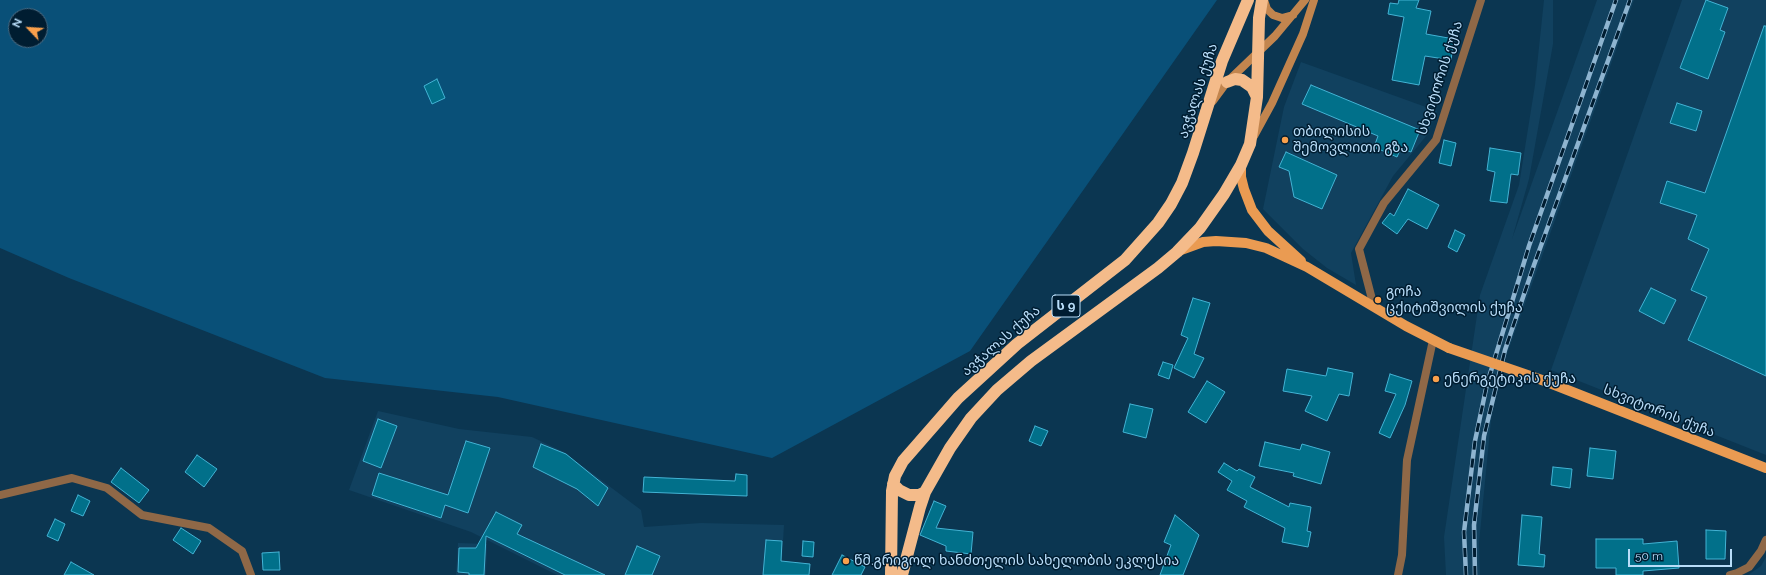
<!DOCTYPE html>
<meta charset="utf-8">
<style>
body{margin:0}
#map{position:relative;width:1766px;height:575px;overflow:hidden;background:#0b3651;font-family:Raleway,sans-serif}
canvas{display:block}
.north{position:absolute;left:8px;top:8px;width:40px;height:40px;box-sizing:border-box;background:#001d31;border:1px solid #4a6a81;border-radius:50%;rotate:295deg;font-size:11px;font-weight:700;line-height:16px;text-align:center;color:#b8ddf9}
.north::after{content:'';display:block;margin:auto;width:14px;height:18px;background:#f9a04c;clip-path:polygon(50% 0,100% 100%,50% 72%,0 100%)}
.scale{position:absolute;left:1628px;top:549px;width:104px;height:18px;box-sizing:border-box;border:2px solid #b8ddf9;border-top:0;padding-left:5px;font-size:12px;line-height:14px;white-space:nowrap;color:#b8ddf9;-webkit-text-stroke:3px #001d31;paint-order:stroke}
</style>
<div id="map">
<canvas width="1766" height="575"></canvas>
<div class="north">N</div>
<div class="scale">50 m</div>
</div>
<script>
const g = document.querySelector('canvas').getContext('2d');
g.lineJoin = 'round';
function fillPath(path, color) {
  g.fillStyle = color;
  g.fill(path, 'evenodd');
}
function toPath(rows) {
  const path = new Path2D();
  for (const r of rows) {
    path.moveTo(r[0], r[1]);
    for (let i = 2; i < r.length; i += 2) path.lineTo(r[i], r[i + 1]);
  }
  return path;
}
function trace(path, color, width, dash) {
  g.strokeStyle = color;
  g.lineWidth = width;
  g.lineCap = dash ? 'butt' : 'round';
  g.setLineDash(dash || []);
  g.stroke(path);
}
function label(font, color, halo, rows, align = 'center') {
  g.font = font + ' Raleway,"Noto Sans Georgian",sans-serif';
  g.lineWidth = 3;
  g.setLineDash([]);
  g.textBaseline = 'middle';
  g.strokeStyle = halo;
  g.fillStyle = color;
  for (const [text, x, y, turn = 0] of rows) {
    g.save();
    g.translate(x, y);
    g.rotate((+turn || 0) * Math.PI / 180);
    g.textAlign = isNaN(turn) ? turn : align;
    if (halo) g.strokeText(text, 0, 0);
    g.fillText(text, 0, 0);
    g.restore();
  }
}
const built = toPath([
 [1544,0,1553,0,1553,44,1529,179,1512,239,1597,0,1634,0,1494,390,1479,543,1480,575,1446,575,1444,537,1480,295,1519,185,1535,85],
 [1682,0,1766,0,1766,455,1551,370],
 [1301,62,1437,111,1427,135,1393,176,1351,253,1356,285,1327,268,1303,249,1263,209,1284,107],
 [378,411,459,429,532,437,564,452,641,510,644,527,701,523,784,525,781,575,557,575,471,532,349,490],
 [458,543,487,544,486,575,456,575],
 [1766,557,1766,575,1748,575,1761,566]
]);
const green = toPath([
 [0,0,1217,0,970,351,772,458,498,397,325,378,69,278,0,248],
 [16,16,40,16,40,40,16,40]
]);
const building = toPath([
 [1399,0,1419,0,1416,8,1431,11,1426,34,1454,39,1451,60,1425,56,1419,85,1392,80,1404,17,1388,14,1390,3,1398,4,1399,0],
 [1706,0,1728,8,1720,30,1725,32,1708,79,1680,68,1706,0],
 [1764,26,1766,26,1766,376,1688,340,1707,297,1691,290,1709,249,1688,239,1697,215,1660,203,1667,181,1705,193,1764,26],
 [437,79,445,98,432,104,424,86,437,79],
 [1311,85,1420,130,1411,152,1401,148,1397,157,1374,147,1378,136,1302,104,1311,85],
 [1677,103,1702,111,1696,131,1670,123,1677,103],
 [1444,140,1456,143,1451,166,1439,163,1444,140],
 [1490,148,1521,153,1518,175,1511,174,1507,203,1490,201,1495,172,1487,170,1490,148],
 [1286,152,1337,175,1322,209,1294,197,1289,171,1279,167,1286,152],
 [1408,189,1439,205,1427,229,1408,219,1397,234,1382,223,1390,213,1394,216,1408,189],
 [1455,230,1465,235,1457,252,1448,247,1455,230],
 [1651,288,1676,300,1664,324,1639,311,1651,288],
 [1193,298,1210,303,1194,354,1204,358,1194,378,1174,368,1188,338,1181,335,1193,298],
 [1163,362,1173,365,1169,379,1158,375,1163,362],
 [1328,368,1353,373,1349,396,1339,394,1327,421,1305,411,1312,396,1283,391,1287,369,1326,376,1328,368],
 [1390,374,1412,381,1405,405,1390,438,1379,433,1396,394,1385,391,1390,374],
 [1207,381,1225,392,1206,423,1188,412,1207,381],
 [1130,404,1153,409,1146,438,1123,432,1130,404],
 [378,419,397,426,381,468,363,461,378,419],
 [1035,426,1048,431,1041,446,1029,441,1035,426],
 [466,441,490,448,468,513,445,505,441,518,372,495,379,473,448,495,466,441],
 [1265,442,1300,450,1302,444,1330,452,1321,484,1293,476,1294,473,1259,466,1265,442],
 [541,444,566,454,608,488,598,506,577,489,533,467,541,444],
 [1590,448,1616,451,1613,479,1587,476,1590,448],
 [197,455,217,469,204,487,185,472,197,455],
 [1224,463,1237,471,1239,469,1255,477,1250,487,1289,507,1290,503,1311,507,1307,531,1311,532,1308,547,1282,542,1285,528,1244,507,1247,501,1227,490,1232,481,1218,472,1224,463],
 [1553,467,1572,469,1570,488,1551,485,1553,467],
 [121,468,149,490,139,503,111,482,121,468],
 [736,474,747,475,747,496,643,492,644,477,735,481,736,474],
 [78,495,90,501,83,516,71,511,78,495],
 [934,501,946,506,936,528,973,532,971,554,946,551,946,546,920,535,934,501],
 [496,512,522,525,517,534,605,575,565,575,486,536,484,575,469,575,469,573,458,572,459,548,476,548,496,512],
 [1175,515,1199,535,1183,575,1160,575,1171,545,1164,542,1175,515],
 [1522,515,1542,517,1539,554,1545,555,1544,567,1518,565,1522,515],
 [55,519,65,524,58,541,47,536,55,519],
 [181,528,201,541,193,554,173,540,181,528],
 [1706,530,1726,531,1725,559,1706,559,1706,530],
 [1596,539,1643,539,1643,544,1677,541,1679,568,1643,571,1643,575,1616,575,1616,568,1596,568,1596,539],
 [766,540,782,541,781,561,810,564,809,575,763,575,766,540],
 [803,541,814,542,813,557,802,556,803,541],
 [637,546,660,556,652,575,625,575,637,546],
 [279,552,280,570,263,570,262,553,279,552],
 [842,555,865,567,861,575,832,575,842,555],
 [71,562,94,575,64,575,71,562]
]);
const street = toPath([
 [1374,307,1359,249,1384,203,1436,140,1481,0],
 [0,495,72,478,107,488,142,515,209,528,242,551,251,575],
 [1398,575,1402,555,1407,460,1433,340],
 [1730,575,1737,573,1749,567,1761,551,1766,540]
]);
const secondary = toPath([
 [1264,0,1267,9,1273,15,1282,18,1293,15],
 [1213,101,1227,82,1275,36,1305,0],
 [1254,136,1272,103,1303,34,1314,0]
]);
const primary = toPath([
 [1241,165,1241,177,1244,189,1252,210,1268,231,1301,261],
 [1181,250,1203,242,1216,241,1246,243,1266,248,1307,267,1406,326,1449,348],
 [1542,380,1766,468]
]);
const highway = toPath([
 [1227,82,1235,79,1242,80,1252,87,1257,97],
 [893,484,899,490,909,495,919,495,925,492],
 [891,575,892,491,895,476,903,461,958,398,1017,344,1125,260,1158,223,1171,204,1182,183,1193,153,1222,61,1248,0],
 [902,575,920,507,925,492,950,448,971,418,997,390,1031,361,1158,268,1177,252,1200,228,1224,194,1241,165,1250,144,1257,97,1259,18,1262,0]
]);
const rail = toPath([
 [1466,575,1464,532,1475,441,1487,384,1529,246,1616,0],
 [1475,575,1474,525,1484,436,1505,350,1534,265,1630,0]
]);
const primaryBridge = toPath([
 [1449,348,1542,380]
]);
const markers = [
 [1285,140,4,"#f9a04c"],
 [1378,300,4,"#f9a04c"],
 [1436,379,4,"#f9a04c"],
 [846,561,4,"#f9a04c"]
];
const shields = [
 [1066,306,28]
];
const shieldNames = [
 ["ს 9",1066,306]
];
const streetNames = [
 ["სხვიტორის ქუჩა",1440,78,-72],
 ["ავჭალას ქუჩა",1198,91,-72],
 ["ავჭალას ქუჩა",1001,341,-41],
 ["სხვიტორის ქუჩა",1659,411,22]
];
const poiNames = [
 ["თბილისის",1293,132],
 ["შემოვლითი გზა",1293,148],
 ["გოჩა",1386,292],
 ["ცქიტიშვილის ქუჩა",1386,308],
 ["ენერგეტიკის ქუჩა",1444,379],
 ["წმ.გრიგოლ ხანძთელის სახელობის ეკლესია",854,561]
];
fillPath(built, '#11415f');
fillPath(green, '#095078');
fillPath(building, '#01708a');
trace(building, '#43b3d4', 1);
trace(street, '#8f6847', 8);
trace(secondary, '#c2854e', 8);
trace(primary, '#ea9b52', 10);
trace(highway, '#f4bb8a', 12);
trace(rail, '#8eb4d0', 4.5);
trace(rail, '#001d31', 3, [9]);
trace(primaryBridge, '#ea9b52', 10);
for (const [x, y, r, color] of markers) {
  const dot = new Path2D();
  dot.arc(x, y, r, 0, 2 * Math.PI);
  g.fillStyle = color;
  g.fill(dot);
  trace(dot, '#001d31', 1.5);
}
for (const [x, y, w] of shields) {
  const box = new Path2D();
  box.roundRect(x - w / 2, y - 11, w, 22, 3);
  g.fillStyle = '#001d31';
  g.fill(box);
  trace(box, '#b8ddf9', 1);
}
label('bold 13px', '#b8ddf9', null, shieldNames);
label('14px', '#b8ddf9', '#001d31', streetNames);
label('14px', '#b8ddf9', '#001d31', poiNames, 'left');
</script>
